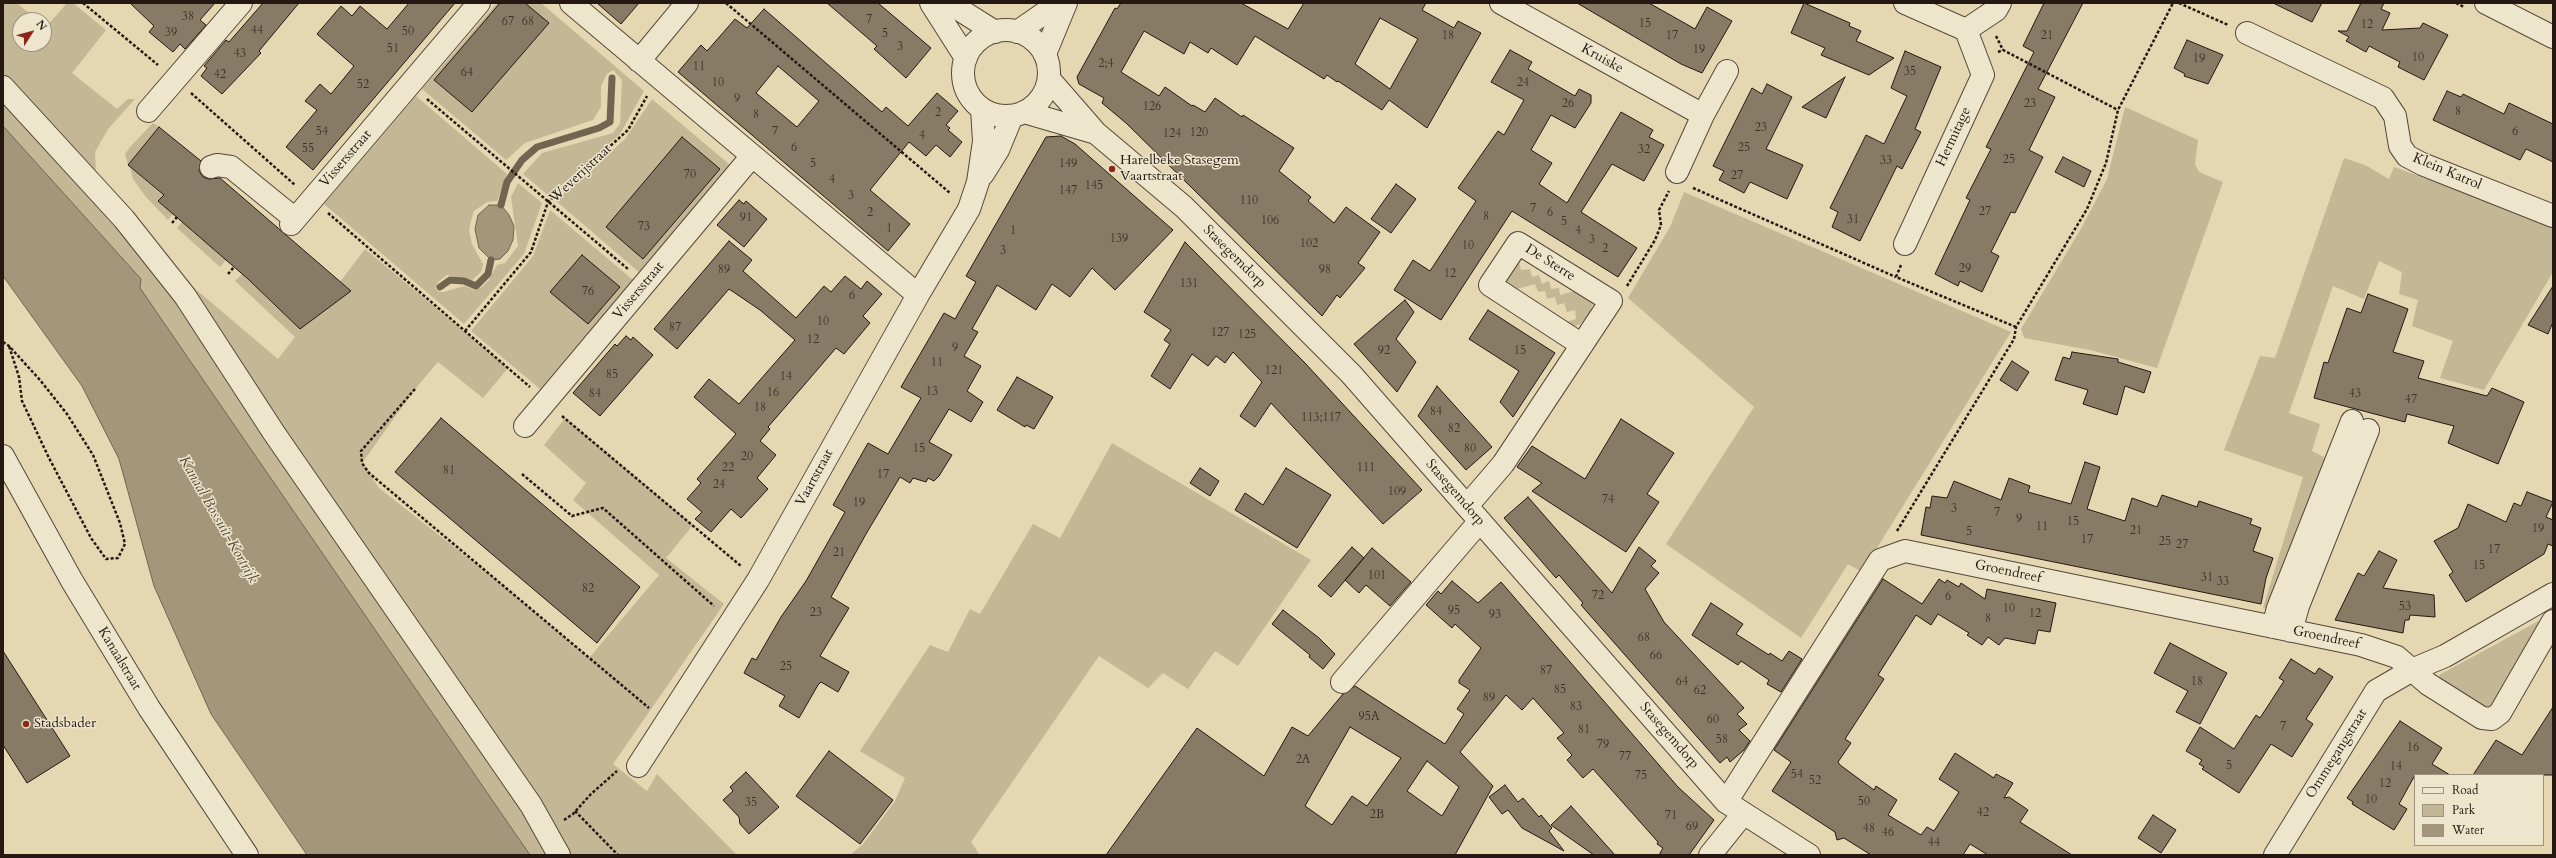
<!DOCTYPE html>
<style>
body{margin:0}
#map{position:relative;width:2556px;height:858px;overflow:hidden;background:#e4d7b1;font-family:Cardo,serif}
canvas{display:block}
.frame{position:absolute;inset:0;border:4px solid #251813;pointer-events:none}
.legend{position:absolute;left:2414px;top:774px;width:130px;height:72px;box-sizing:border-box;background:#ede5cc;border:1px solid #9d9382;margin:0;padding:5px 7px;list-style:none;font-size:12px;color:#251813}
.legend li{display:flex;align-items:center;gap:8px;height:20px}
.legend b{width:20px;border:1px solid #9d9382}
.north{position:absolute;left:12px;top:12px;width:40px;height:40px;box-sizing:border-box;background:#ede5cc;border:1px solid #9d9382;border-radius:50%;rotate:54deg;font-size:11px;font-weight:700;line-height:16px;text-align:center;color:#251813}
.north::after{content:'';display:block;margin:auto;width:14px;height:18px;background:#8f2418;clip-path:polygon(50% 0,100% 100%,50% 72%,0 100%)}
</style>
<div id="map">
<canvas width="2556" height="858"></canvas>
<div class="frame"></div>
<ul class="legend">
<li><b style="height:5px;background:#ede5cc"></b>Road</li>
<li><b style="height:11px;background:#c4b796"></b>Park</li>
<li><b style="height:11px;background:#a3967b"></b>Water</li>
</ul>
<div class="north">N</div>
</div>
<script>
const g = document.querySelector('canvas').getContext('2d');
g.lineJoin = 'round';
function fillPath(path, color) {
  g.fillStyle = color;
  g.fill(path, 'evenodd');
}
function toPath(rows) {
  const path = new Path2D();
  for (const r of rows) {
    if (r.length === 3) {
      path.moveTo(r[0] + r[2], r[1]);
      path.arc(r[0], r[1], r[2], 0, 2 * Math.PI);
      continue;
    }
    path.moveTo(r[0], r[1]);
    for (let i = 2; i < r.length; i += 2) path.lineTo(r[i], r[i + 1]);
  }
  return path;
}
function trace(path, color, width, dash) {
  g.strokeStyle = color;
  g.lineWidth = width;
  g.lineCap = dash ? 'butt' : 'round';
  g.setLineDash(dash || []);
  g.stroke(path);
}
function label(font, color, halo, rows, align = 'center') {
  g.font = font + ' Cardo,serif';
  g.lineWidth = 3;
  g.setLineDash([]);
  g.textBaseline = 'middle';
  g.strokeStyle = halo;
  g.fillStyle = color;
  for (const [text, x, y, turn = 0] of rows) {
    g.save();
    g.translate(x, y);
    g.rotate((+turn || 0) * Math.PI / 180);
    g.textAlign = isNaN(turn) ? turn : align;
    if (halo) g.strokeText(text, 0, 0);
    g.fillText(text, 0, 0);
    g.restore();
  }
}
const green = toPath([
 [3,3,17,3,37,20,20,20,20,44,44,44,44,26,46,27,67,3,73,3,106,30,72,73,117,109,128,99,135,99,108,129,95,152,96,174,193,287,278,359,295,337,235,281,242,274,300,329,351,291,340,282,365,249,508,368,483,398,438,362,415,389,362,463,379,488,500,583,589,658,659,575,573,500,586,483,544,445,565,418,693,525,666,558,724,604,613,764,647,791,657,774,737,855,530,855,140,288,141,279,3,126],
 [497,3,541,3,644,91,620,134,549,196,523,174,542,153,613,133,620,124,622,80,613,70,607,74,601,86,601,107,593,120,525,143,506,160,422,89],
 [416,96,507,174,497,201,487,202,474,211,471,221,469,230,472,244,483,264,481,272,472,280,447,275,438,282,435,288,439,292,444,292,464,286,475,290,482,287,489,280,497,265,505,263,518,246,511,197,518,183,542,203,524,254,464,324,324,204],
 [652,99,730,165,639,272,556,201,625,139],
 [2125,107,2198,140,2195,164,2199,172,2223,182,2157,368,2090,350,2024,338,2021,329,2082,227,2107,179],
 [153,123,159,127,128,165,125,154,131,146],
 [2344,158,2365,165,2389,179,2394,167,2553,225,2553,272,2484,390,2440,378,2453,341,2412,326,2418,300,2399,294,2402,272,2379,261,2364,299,2333,286,2289,413,2320,424,2312,451,2332,461,2273,611,2263,608,2303,477,2224,450,2260,356,2275,358],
 [130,167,163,195,158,201,173,214,168,220,146,197,133,179],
 [1684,192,2011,332,1862,572,1848,564,1801,638,1666,544,1754,407,1628,298,1670,227],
 [550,210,633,280,540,389,471,331,533,256],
 [182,222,226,260,220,267,177,228],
 [1514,253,1532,258,1519,261,1521,270,1530,269,1532,277,1539,275,1542,284,1549,281,1551,289,1559,288,1560,295,1582,289,1593,304,1588,316,1580,324,1572,327,1563,323,1576,319,1575,310,1567,312,1564,303,1557,305,1555,297,1547,299,1545,291,1538,292,1535,284,1513,290,1502,280],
 [1112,443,1311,560,1238,666,1215,651,1188,689,1163,673,1148,688,1099,656,971,842,980,855,850,855,863,844,895,801,905,778,860,751,930,645,948,652,970,609,980,614,1033,524,1060,538],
 [2548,616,2494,703,2485,710,2445,685,2439,675]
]);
const water = toPath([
 [3,126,141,279,140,288,530,855,307,855,211,714,154,586,119,459,82,386,3,276,3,126],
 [489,205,501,205,509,215,514,226,513,240,508,251,500,259,491,260,479,248,475,229,478,215,489,205]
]);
const stream = toPath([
 [501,205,507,182,522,160,537,147,599,128,610,122,612,78],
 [440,287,450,280,464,281,476,286,488,274,491,260]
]);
const building = toPath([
 [130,3,215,3,200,20,206,25,185,49,180,44,173,52,149,32,154,26,130,3],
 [263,3,299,3,259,51,261,53,222,94,201,76,207,68,204,66,226,40,229,42,263,3],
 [409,3,455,3,313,170,286,147,317,110,305,101,320,84,331,94,354,66,317,34,341,6,352,16,360,6,387,29,409,3],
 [500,3,525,3,549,23,472,112,434,80,500,3],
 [597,3,639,3,621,24,597,3],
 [827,3,878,3,931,48,906,78,874,49,877,46,827,3],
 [1121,3,1241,3,1288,29,1304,3,1426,3,1422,10,1454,28,1458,21,1481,33,1427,128,1389,100,1382,110,1338,81,1337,82,1327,75,1324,79,1255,36,1237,65,1211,48,1208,53,1190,42,1184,54,1144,31,1121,72,1159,96,1165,87,1192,106,1193,105,1205,112,1215,98,1242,117,1243,115,1294,148,1279,171,1311,197,1308,201,1334,223,1346,207,1380,232,1358,263,1365,268,1340,298,1337,295,1322,316,1126,123,1102,103,1104,98,1079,84,1077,77,1115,8,1117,9,1121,3],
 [1380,18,1418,39,1390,89,1355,64,1380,18],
 [1577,3,1649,3,1695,29,1707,7,1732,21,1702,73,1681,64,1577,3],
 [1804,3,1850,23,1849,26,1861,31,1856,41,1894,58,1869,75,1821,55,1825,48,1791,33,1804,3],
 [2044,3,2083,3,2038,89,2055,97,2029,150,2043,157,2015,213,2011,212,1991,252,1999,256,1982,292,1960,281,1958,286,1935,274,1970,200,1966,198,1991,149,1986,147,2034,52,2023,46,2044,3],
 [2273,3,2322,3,2312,22,2273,3],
 [2361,3,2384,3,2381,9,2390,13,2382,30,2420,28,2423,23,2448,35,2424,80,2398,67,2400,62,2369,46,2366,52,2346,41,2349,37,2338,31,2347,31,2361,3],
 [764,9,882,112,886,107,908,126,937,93,958,111,946,125,950,128,948,130,962,142,950,157,936,145,926,156,909,142,870,190,910,224,888,251,678,72,701,45,707,51,735,19,747,28,764,9],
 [778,66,819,101,797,127,756,93,778,66],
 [2187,40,2223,55,2208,84,2184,76,2185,74,2174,68,2187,40],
 [1510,50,1532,62,1528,69,1561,88,1575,96,1579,89,1591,95,1591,103,1575,128,1551,115,1531,150,1552,163,1539,184,1567,203,1621,112,1653,130,1649,137,1664,145,1644,181,1612,164,1581,212,1637,248,1618,277,1512,211,1441,320,1394,290,1413,260,1430,271,1476,201,1458,188,1498,131,1504,135,1524,100,1491,82,1510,50],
 [1905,51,1941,67,1915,129,1921,132,1902,169,1897,166,1860,241,1832,227,1838,212,1830,208,1866,135,1884,144,1907,96,1891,88,1905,51],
 [1845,77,1826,118,1802,107,1845,77],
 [1767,84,1792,97,1766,149,1803,165,1787,199,1750,182,1744,193,1719,180,1724,171,1713,166,1752,88,1762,94,1767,84],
 [2447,91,2461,97,2463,94,2504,114,2509,103,2553,124,2553,162,2526,149,2520,160,2433,120,2447,91],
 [159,127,201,161,199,171,203,177,209,179,220,178,351,291,300,329,248,279,158,201,164,195,128,165,159,127],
 [1061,136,1075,144,1173,230,1115,290,1092,268,1070,297,1052,284,1036,310,997,285,972,329,978,332,964,356,981,366,967,391,983,402,971,422,949,409,929,442,952,455,939,476,934,481,928,478,926,482,913,478,910,483,900,477,866,534,831,597,849,608,820,656,849,672,838,692,821,682,818,685,799,718,779,706,785,696,744,673,752,658,756,660,781,617,806,581,845,512,833,505,868,443,888,454,921,398,901,387,944,313,955,319,976,282,966,276,1046,137,1061,136],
 [682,137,720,169,643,259,606,227,682,137],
 [2063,157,2091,171,2084,187,2055,172,2063,157],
 [1396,184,1416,199,1391,233,1371,219,1396,184],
 [739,200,744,204,746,201,767,219,744,247,717,225,739,200],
 [729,241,752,260,743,271,796,318,824,286,831,292,845,276,861,289,867,281,882,294,863,316,870,323,844,354,836,348,768,427,770,429,760,441,776,455,757,478,768,489,741,518,731,509,711,532,695,519,702,512,687,499,701,483,697,479,736,434,694,397,709,379,739,404,795,340,760,310,729,289,677,349,654,329,729,241],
 [1185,242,1305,363,1422,490,1383,524,1271,403,1255,427,1240,416,1262,382,1233,352,1225,363,1216,356,1208,366,1192,354,1170,389,1151,376,1170,344,1164,340,1171,330,1144,312,1185,242],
 [582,255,620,287,588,324,550,292,582,255],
 [2553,286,2553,322,2548,334,2528,325,2553,286],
 [2368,294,2408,309,2393,352,2424,361,2418,378,2487,396,2492,388,2524,402,2498,464,2448,443,2454,426,2407,414,2405,422,2314,398,2324,362,2328,363,2347,308,2361,313,2368,294],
 [1405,300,1414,312,1396,339,1416,362,1397,392,1354,344,1405,300],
 [1488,310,1555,353,1513,417,1500,402,1519,371,1469,339,1488,310],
 [626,336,631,340,633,337,653,355,600,416,573,393,615,344,617,346,626,336],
 [2072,352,2118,359,2118,362,2151,372,2144,393,2125,386,2117,415,2083,404,2088,390,2055,380,2063,357,2070,359,2072,352],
 [2012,361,2029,372,2017,391,2000,380,2012,361],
 [1017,377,1053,397,1034,429,1026,425,1025,427,997,410,1017,377],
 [1437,386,1492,447,1466,470,1418,416,1437,386],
 [441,418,640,587,597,643,395,472,441,418],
 [1621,419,1674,453,1647,494,1659,502,1626,552,1532,491,1542,483,1517,467,1532,446,1585,479,1621,419],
 [2085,462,2100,467,2087,509,2125,521,2132,498,2157,507,2162,495,2197,507,2199,501,2252,519,2250,524,2261,528,2253,551,2273,558,2266,578,2261,604,1921,535,1926,507,1930,508,1932,496,1947,498,1954,481,2001,500,2009,478,2030,486,2028,492,2071,504,2085,462],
 [1200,468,1219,481,1210,496,1190,483,1200,468],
 [1286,468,1331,495,1297,548,1235,510,1245,493,1263,505,1286,468],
 [2527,492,2553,502,2546,517,2553,520,2553,546,2548,544,2544,554,2466,602,2449,575,2453,572,2434,541,2458,528,2468,504,2506,522,2514,503,2521,506,2527,492],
 [1528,497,1612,593,1639,547,1656,561,1651,566,1659,573,1645,589,1664,622,1744,708,1737,714,1747,724,1739,730,1750,741,1744,750,1730,762,1727,757,1720,763,1581,605,1583,603,1559,575,1556,578,1504,518,1528,497],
 [1352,547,1364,558,1331,597,1318,586,1352,547],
 [1372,548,1411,582,1390,606,1366,585,1359,593,1345,580,1372,548],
 [2379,551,2397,560,2383,588,2434,595,2435,617,2410,615,2409,620,2405,620,2403,633,2335,620,2358,573,2364,576,2379,551],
 [1883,579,1922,604,1939,579,1945,583,1947,580,1959,587,1961,583,1985,599,1987,589,2056,603,2050,632,2038,630,2035,644,2005,638,1999,645,1988,637,1982,645,1967,635,1969,633,1938,614,1931,625,1916,615,1878,675,1884,679,1845,739,1851,743,1838,762,1840,765,1874,790,1876,786,1897,800,1888,815,1921,835,1927,827,1934,831,1959,792,1939,779,1955,753,1994,778,1996,774,2013,783,2004,798,2009,797,2028,810,2020,822,2072,855,1988,855,1970,844,1963,855,1871,855,1844,838,1837,840,1835,832,1772,791,1791,762,1774,750,1883,579],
 [1452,581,1478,603,1501,582,1678,787,1714,820,1689,855,1659,855,1663,848,1657,844,1658,842,1593,769,1583,778,1567,760,1572,755,1557,738,1564,733,1533,698,1522,710,1506,695,1460,752,1493,786,1455,855,1106,855,1197,728,1264,776,1292,727,1308,736,1343,694,1355,686,1445,744,1464,714,1457,709,1470,690,1459,683,1459,680,1481,648,1455,624,1452,628,1426,605,1438,591,1441,594,1452,581],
 [1350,727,1401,758,1367,806,1352,796,1332,825,1305,806,1350,727],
 [1427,761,1459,787,1442,816,1407,791,1427,761],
 [1711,603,1743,624,1736,634,1769,655,1770,653,1782,661,1789,651,1802,659,1781,692,1767,684,1769,680,1741,661,1738,665,1692,635,1711,603],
 [1283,610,1319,638,1335,654,1323,669,1309,657,1310,655,1272,624,1283,610],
 [2170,643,2227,673,2200,724,2176,712,2188,691,2154,673,2170,643],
 [3,651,70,756,27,783,3,745,3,651],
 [2291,659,2315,674,2319,668,2333,677,2306,719,2313,724,2292,757,2271,744,2239,793,2202,769,2204,767,2199,764,2202,760,2186,751,2200,727,2234,749,2256,715,2260,718,2284,681,2279,678,2291,659],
 [2553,707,2553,775,2473,775,2496,740,2522,755,2553,707],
 [2400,721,2442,748,2432,764,2450,775,2415,775,2399,804,2407,809,2394,830,2352,804,2353,802,2347,798,2400,721],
 [829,751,893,800,860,844,796,796,829,751],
 [746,772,779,807,749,834,740,824,739,817,723,800,733,791,730,787,746,772],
 [1505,785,1518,802,1523,798,1539,817,1541,815,1552,828,1549,831,1564,851,1522,828,1508,810,1502,814,1489,797,1505,785],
 [1571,806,1615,855,1594,855,1551,825,1571,806],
 [2153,815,2176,830,2161,853,2138,838,2153,815]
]);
const path = toPath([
 [83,3,158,65],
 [726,3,950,193],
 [2179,3,2228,25],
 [2456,3,2464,7],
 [1996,36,2003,50],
 [1998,52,2003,50,2118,110],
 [191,93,295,185],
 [427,99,628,269],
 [1693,188,1896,277],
 [328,213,530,387],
 [172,223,177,217],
 [1901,265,1896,277,2016,327],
 [228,274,234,267],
 [1627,286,1655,240,1661,225,1659,210,1669,191],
 [465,331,531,252,548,202,628,130,647,96],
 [3,342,9,346,40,380,67,414,93,455,120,523,125,544,118,558,106,559,91,538,49,458,22,401,19,377,9,346],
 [415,389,361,451,362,463,369,473,649,708],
 [562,416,741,566],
 [522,474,572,516,603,508,714,606],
 [1897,531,2014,339,2016,327,2087,209,2106,163,2118,110,2173,3],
 [575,811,618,855],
 [564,820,573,814,591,794,617,771]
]);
const minor = toPath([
 [571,3,918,295],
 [931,3,966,58],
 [949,3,995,32],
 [1501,3,1703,115],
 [2486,3,2553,37],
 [1966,30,1996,10,2000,3],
 [1006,73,43],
 [1017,32,1059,3],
 [2247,33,2383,98,2395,116,2400,146,2407,156,2422,164,2553,216],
 [1045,54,1066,3],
 [639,61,687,3],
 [1049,79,1096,133,1184,207,1351,374,1726,802,1809,855],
 [3,87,124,219,185,296,274,433,531,805,559,855],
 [148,111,241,3],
 [1024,112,1096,133],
 [211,167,217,165,231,167,295,219],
 [1677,172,1703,115,1727,71],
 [983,174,998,150,1012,116],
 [291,224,479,3],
 [1905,244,1983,75,1966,30,1905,3],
 [525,426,752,156],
 [3,456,72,581,149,708,247,855],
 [1467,506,1503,464,1611,301,1518,243,1490,285,1582,345],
 [2273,627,2278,608,2352,421],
 [2291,631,2298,606,2368,430],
 [1342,682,1480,521],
 [638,766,758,580,918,295,969,209,978,182,984,141,982,109],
 [1726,802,1880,560,1905,551,2361,645,2397,657,2428,684,2482,718,2492,719,2500,713,2553,621],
 [1710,855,1743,814],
 [2275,855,2376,691,2414,669,2445,656,2553,594]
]);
const markers = [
 [1112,169,4,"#8f2418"],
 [26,724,4,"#8f2418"]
];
const numberNames = [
 ["38",188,17],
 ["7",869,20],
 ["67",508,22],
 ["68",528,22],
 ["15",1645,24],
 ["12",2367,25],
 ["44",257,31],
 ["50",408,32],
 ["39",171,33],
 ["5",885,34],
 ["18",1448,36],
 ["17",1672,36],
 ["21",2047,36],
 ["3",900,47],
 ["51",393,49],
 ["19",1699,50],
 ["43",240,54],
 ["10",2418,58],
 ["19",2199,59],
 ["2;4",1106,64],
 ["11",699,67],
 ["35",1910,72],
 ["64",467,73],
 ["42",220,75],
 ["10",718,83],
 ["24",1523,83],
 ["52",363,85],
 ["9",737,99],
 ["26",1568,104],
 ["23",2030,104],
 ["126",1152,107],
 ["8",2458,112],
 ["2",938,113],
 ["8",756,115],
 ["23",1761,128],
 ["54",322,132],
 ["7",775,132],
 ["6",2515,132],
 ["120",1199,133],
 ["124",1172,134],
 ["4",922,136],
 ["6",794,148],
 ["25",1744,148],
 ["55",308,149],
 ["32",1644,150],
 ["25",2009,160],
 ["33",1886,161],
 ["5",813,164],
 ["149",1068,164],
 ["70",690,175],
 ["27",1737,176],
 ["4",832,180],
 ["145",1094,186],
 ["147",1068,191],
 ["3",851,196],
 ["110",1249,201],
 ["7",1533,209],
 ["27",1985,212],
 ["2",870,213],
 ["6",1550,213],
 ["8",1486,217],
 ["91",746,218],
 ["31",1853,220],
 ["106",1270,221],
 ["5",1564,222],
 ["73",644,227],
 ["1",889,229],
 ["1",1013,231],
 ["4",1578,231],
 ["139",1119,239],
 ["3",1592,240],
 ["102",1309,244],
 ["10",1468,246],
 ["2",1605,249],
 ["3",1003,251],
 ["29",1965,269],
 ["89",724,270],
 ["98",1325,270],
 ["12",1450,274],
 ["131",1189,284],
 ["76",588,292],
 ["6",852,296],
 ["10",823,322],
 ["87",675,328],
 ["127",1220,333],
 ["125",1247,335],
 ["12",813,340],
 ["9",955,348],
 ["92",1384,351],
 ["15",1520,351],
 ["11",937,363],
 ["121",1274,371],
 ["85",612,375],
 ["14",786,377],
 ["13",932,392],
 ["16",773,393],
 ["84",595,394],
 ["43",2355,394],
 ["47",2411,400],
 ["18",760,408],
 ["84",1436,412],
 ["113;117",1321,418],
 ["82",1454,429],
 ["15",919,449],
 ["80",1470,449],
 ["20",747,457],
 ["22",728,468],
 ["111",1366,468],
 ["81",449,471],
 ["17",883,475],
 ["24",719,485],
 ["109",1397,492],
 ["74",1608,500],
 ["19",859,503],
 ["3",1954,509],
 ["7",1997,513],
 ["9",2019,519],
 ["15",2073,522],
 ["11",2042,527],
 ["19",2538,529],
 ["21",2136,531],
 ["5",1969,532],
 ["17",2087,540],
 ["25",2165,542],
 ["27",2182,545],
 ["17",2494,550],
 ["21",839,553],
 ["15",2479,566],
 ["101",1377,576],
 ["31",2207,578],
 ["33",2223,582],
 ["82",588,589],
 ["72",1598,596],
 ["6",1948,597],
 ["53",2405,607],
 ["10",2009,609],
 ["95",1454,611],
 ["23",816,613],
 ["12",2035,614],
 ["93",1495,615],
 ["8",1988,619],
 ["68",1644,638],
 ["66",1656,656],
 ["25",786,667],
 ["87",1546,671],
 ["64",1682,682],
 ["18",2197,682],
 ["85",1560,690],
 ["62",1700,691],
 ["89",1489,698],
 ["83",1576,707],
 ["95A",1369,717],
 ["60",1713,720],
 ["7",2283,727],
 ["81",1584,730],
 ["58",1722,740],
 ["79",1603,745],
 ["16",2413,748],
 ["77",1625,757],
 ["2A",1303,760],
 ["5",2229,766],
 ["14",2396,767],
 ["54",1797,775],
 ["75",1641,776],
 ["52",1815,781],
 ["12",2385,784],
 ["10",2371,800],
 ["50",1864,802],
 ["35",751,803],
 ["42",1983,813],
 ["2B",1377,815],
 ["71",1671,816],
 ["69",1692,827],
 ["48",1869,829],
 ["46",1888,833],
 ["44",1934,843]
];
const streetNames = [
 ["Kruiske",1602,59,29],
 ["Hermitage",1954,137,-65],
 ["Vissersstraat",346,159,-49],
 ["Klein Katrol",2447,172,23],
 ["Weverijstraat",581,174,-43],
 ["Stasegemdorp",1234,257,45],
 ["De Sterre",1550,263,32],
 ["Vissersstraat",639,291,-50],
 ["Vaartstraat",815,478,-61],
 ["Stasegemdorp",1455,493,49],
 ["Groendreef",2008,572,12],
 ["Groendreef",2326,638,12],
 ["Kanaalstraat",119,659,59],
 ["Stasegemdorp",1669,736,49],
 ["Ommegangstraat",2337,754,-58]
];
const poiNames = [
 ["Harelbeke Stasegem",1120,161],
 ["Vaartstraat",1120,177],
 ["Stadsbader",34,724]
];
const waterNames = [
 ["Kanaal Bossuit-Kortrijk",218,520,60]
];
fillPath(green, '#c4b796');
fillPath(water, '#a3967b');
trace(water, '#716451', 1);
trace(stream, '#716451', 7);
fillPath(building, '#887b65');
trace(building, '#251813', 1);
trace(minor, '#55483a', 24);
trace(path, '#251813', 2.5, [3, 2]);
trace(minor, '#ede5cc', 22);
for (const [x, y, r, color] of markers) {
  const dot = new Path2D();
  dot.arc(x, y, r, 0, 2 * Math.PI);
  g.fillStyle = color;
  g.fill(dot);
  trace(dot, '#ede5cc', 1.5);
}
label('12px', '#3e3128', null, numberNames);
label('14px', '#251813', '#ede5cc', streetNames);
label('14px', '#251813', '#ede5cc', poiNames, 'left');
label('italic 15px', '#574a3d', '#ede5cc', waterNames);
</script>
